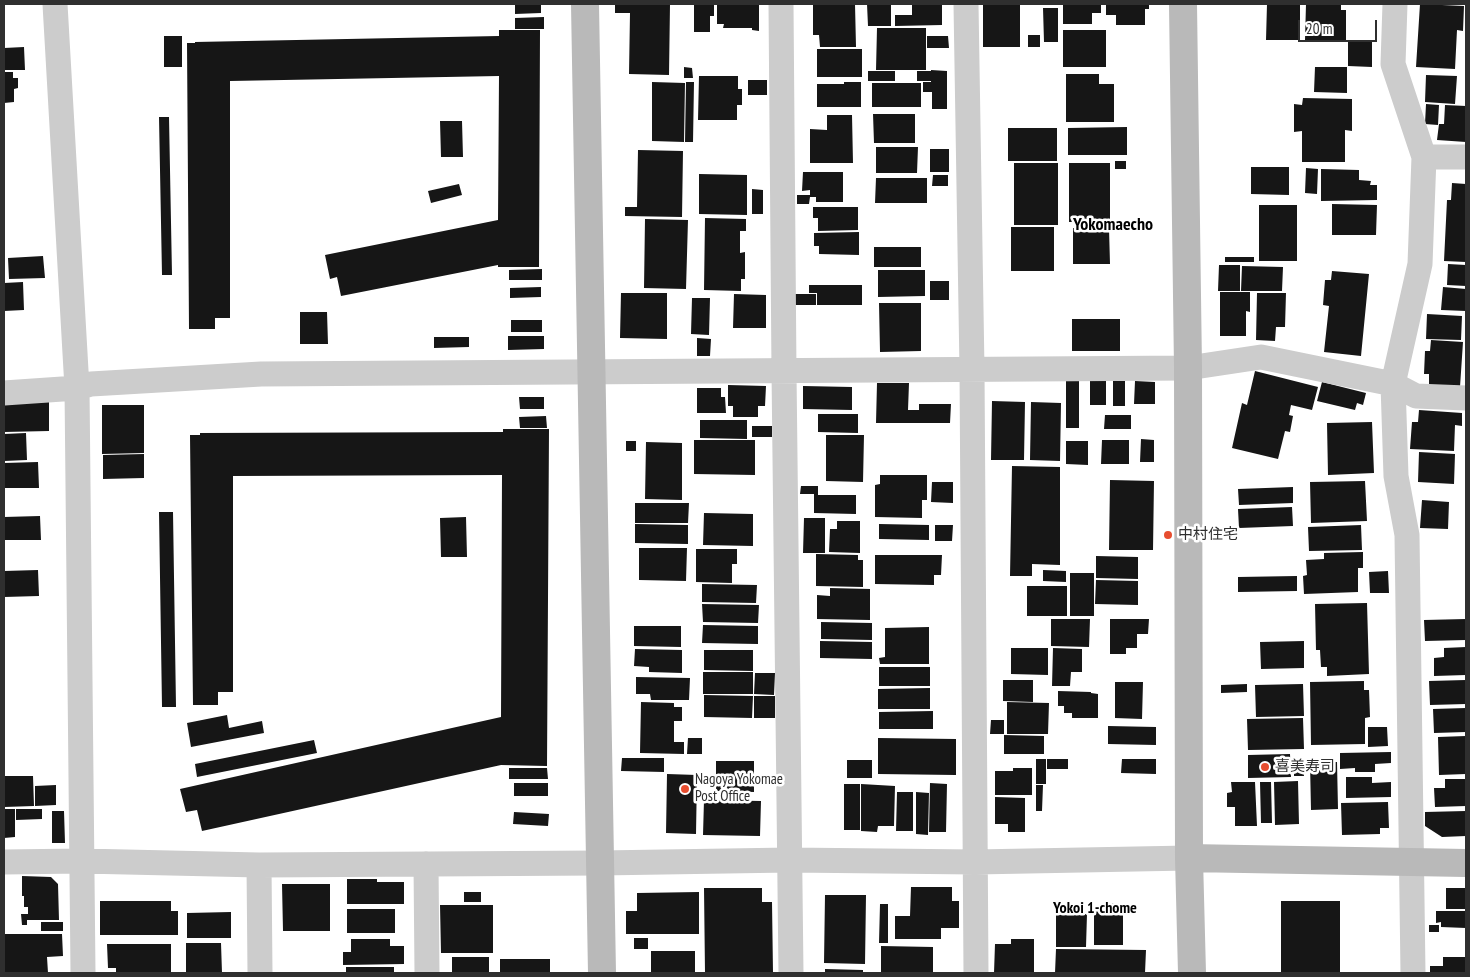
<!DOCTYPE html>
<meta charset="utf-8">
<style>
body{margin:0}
#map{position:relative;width:1470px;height:977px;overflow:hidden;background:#fff;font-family:"PT Sans Narrow",sans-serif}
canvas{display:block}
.frame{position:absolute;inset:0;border:5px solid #2f2f2f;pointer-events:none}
.scale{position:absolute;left:1298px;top:20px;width:79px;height:22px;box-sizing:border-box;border:2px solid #2f2f2f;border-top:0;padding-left:6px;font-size:15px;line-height:18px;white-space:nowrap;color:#2f2f2f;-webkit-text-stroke:4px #fff;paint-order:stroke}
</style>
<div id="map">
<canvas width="1470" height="977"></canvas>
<div class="frame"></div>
<div class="scale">20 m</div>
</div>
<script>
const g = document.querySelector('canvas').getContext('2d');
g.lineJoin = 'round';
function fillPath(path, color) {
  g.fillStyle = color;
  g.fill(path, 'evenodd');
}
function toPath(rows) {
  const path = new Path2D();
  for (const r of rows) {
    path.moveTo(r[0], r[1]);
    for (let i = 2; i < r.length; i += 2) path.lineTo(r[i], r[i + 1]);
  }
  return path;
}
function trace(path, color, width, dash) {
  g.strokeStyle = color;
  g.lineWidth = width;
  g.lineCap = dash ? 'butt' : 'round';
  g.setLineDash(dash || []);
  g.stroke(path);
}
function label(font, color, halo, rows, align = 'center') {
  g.font = font + ' "PT Sans Narrow","Noto Sans JP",sans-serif';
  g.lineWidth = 5;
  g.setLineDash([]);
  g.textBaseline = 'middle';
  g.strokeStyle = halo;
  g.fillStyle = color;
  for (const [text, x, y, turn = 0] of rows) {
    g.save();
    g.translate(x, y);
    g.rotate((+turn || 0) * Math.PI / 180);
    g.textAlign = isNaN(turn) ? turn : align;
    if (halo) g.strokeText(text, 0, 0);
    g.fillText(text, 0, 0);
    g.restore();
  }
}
const building = toPath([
 [515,4,541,4,541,13,515,14],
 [615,4,670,4,669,75,629,74,630,13,615,13],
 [694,4,714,4,714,16,710,16,710,32,694,32],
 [717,4,759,4,759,31,752,30,752,28,723,28,724,24,717,24],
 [819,4,855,4,856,47,820,47,819,35,813,35,813,5],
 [867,4,891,4,891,26,868,26],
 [912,4,942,4,942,25,895,26,895,15,912,15],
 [983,4,1020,4,1020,47,983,47],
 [1063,4,1101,4,1101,13,1092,13,1092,24,1063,24],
 [1106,4,1149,4,1149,9,1145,9,1145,25,1116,25,1116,15,1106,15],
 [1267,4,1300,4,1300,40,1266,40],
 [1306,4,1341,4,1341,10,1346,10,1346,41,1305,40],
 [1420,4,1464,6,1463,31,1457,30,1455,69,1416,67],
 [1043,8,1058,8,1058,42,1044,42],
 [544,17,544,29,515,29,515,18],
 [877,28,926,28,926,49,914,49,926,49,926,70,876,70],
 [499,30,540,30,539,267,498,267,498,265,341,296,337,277,330,279,325,255,498,220,499,76,230,81,230,318,215,318,215,329,189,329,187,43,195,43,195,42,499,36],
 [1063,30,1106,30,1106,67,1063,67],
 [1028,35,1040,35,1040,47,1028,47],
 [164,36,182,36,182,67,164,67],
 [927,36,948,36,949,48,927,48],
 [1348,41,1372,41,1372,67,1348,66],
 [24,47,25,70,4,70,4,48],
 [817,49,862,49,862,77,817,77],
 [684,67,692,68,693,78,684,78],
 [1315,67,1347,67,1347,93,1314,92],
 [931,70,947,71,947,109,932,109,932,92,923,92,923,82,931,82],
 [868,71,895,71,895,81,868,81],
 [917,71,931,71,931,81,917,81],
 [4,72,13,72,13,78,18,78,18,88,14,89,14,102,4,103],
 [1066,74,1099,74,1099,84,1114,84,1114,122,1066,122],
 [1426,75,1457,76,1455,104,1425,102],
 [699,76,738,76,738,89,742,89,742,105,737,105,737,120,698,120],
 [748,80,767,80,767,95,748,95],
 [652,82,685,83,684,142,652,141],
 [686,82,694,82,693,142,685,142],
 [844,82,861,82,861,107,817,107,817,84,844,84],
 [872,83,921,83,921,107,872,107],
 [1303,98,1352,99,1352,131,1345,130,1345,162,1302,162,1302,131,1294,132,1294,104,1302,105],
 [1426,104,1439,105,1438,125,1425,124],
 [1445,105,1466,106,1466,142,1437,140,1439,124,1444,124],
 [873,114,915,114,915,143,874,143],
 [827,115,852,115,853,163,810,163,810,129,827,130],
 [159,117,169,117,172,275,162,275],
 [440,121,462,121,463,157,441,157],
 [1127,127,1127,155,1068,155,1068,128],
 [1008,128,1057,128,1057,161,1008,161],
 [876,147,918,147,917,173,876,173],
 [930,149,949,149,949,172,930,172],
 [638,150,683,151,682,217,625,216,625,207,637,207],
 [1115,161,1126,161,1126,169,1115,169],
 [1014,163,1058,163,1058,225,1014,225],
 [1069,163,1110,163,1110,222,1069,222],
 [1251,167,1289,167,1289,195,1251,194],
 [1306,168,1318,169,1317,194,1305,193],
 [1321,169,1359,170,1359,180,1371,181,1370,185,1377,185,1377,200,1321,201],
 [803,172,843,172,843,202,816,202,816,197,810,197,809,204,797,204,797,195,810,195,810,190,802,191],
 [699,174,747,175,747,215,699,214],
 [933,175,948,175,948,186,932,186],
 [876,178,927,178,927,203,875,203],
 [1452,183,1466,184,1466,262,1444,261,1447,200,1451,200],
 [459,184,462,195,431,203,428,191],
 [752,189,763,190,763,214,752,214],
 [1332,204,1377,205,1376,235,1332,235],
 [1259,205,1297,205,1297,261,1259,261],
 [813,207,858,207,858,230,818,231,818,218,813,218],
 [705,218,746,219,746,231,740,231,740,253,745,252,745,279,741,279,741,291,704,290],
 [645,219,688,220,686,289,644,288],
 [1011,227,1054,227,1054,271,1011,271],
 [1073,228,1109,228,1110,264,1073,264],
 [859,232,859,255,819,254,819,246,814,246,814,233],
 [874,247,921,247,921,267,874,267],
 [43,256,45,278,9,279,8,258],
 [1225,257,1254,257,1254,262,1225,262],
 [1448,264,1466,265,1466,286,1447,285],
 [1219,265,1240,265,1240,291,1218,291],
 [1242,266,1283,267,1282,291,1241,291],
 [542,269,542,280,509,280,509,270],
 [878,270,925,270,925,296,878,297],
 [1332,271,1369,274,1361,356,1324,352,1329,306,1323,305,1325,280,1331,280],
 [930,281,949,281,949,300,930,300],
 [23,282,24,310,4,311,4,283],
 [809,285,862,285,862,305,817,305,817,293,809,293],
 [541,287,541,297,510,298,510,288],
 [1443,287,1466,289,1466,311,1441,310],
 [1220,292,1250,292,1250,312,1246,311,1246,336,1220,336],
 [621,293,667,293,667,339,620,338],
 [1257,293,1286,293,1285,327,1276,327,1275,341,1256,340],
 [734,294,766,295,766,328,733,328],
 [795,294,816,294,816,305,795,305],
 [692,298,710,298,709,335,691,334],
 [879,303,921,303,921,351,880,352],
 [300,312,327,312,328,344,300,344],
 [1427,314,1462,316,1461,340,1426,339],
 [1072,319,1120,319,1120,351,1072,351],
 [511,320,542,320,542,332,511,332],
 [508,336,544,336,544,349,508,350],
 [434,337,469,337,469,347,434,348],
 [697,338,711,339,710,356,697,356],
 [1431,340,1463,342,1460,387,1429,385,1429,374,1424,374,1425,351,1430,351],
 [1255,371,1318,387,1312,410,1291,405,1289,415,1293,416,1290,432,1285,431,1278,459,1232,448,1242,403,1247,405],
 [1066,381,1079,381,1079,428,1066,428],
 [1090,381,1106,381,1106,405,1090,405],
 [1113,381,1125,381,1125,406,1113,406],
 [1135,381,1155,382,1155,404,1134,404],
 [1322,382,1366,393,1363,405,1357,403,1355,410,1317,401],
 [877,383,909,383,908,410,919,410,919,404,951,404,950,423,876,423],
 [728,385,766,386,765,406,758,406,758,417,733,417,733,406,728,406],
 [803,386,852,387,852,410,803,409],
 [697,388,721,388,721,397,725,397,726,413,697,413],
 [519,397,544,397,544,409,520,409],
 [992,401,1025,402,1024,460,991,460],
 [49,402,49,431,4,432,4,403],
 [1031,402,1061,403,1060,461,1030,460],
 [102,405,144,405,144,453,102,454],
 [1419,410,1462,413,1462,426,1455,425,1454,451,1410,449,1412,422,1418,422],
 [818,414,858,414,858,433,818,432],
 [1105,415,1131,415,1131,429,1104,429],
 [546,416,547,428,520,428,519,417],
 [700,420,747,420,747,439,700,438],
 [1372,422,1374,473,1328,475,1327,423],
 [752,426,772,426,772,437,752,437],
 [503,429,549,429,547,766,501,765,202,831,197,810,186,812,180,789,501,717,502,475,233,476,233,692,218,692,218,705,193,705,190,435,200,435,200,433,503,432],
 [26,433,27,460,4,461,4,434],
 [826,435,864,435,863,482,826,481],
 [1141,439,1154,440,1154,462,1140,462],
 [694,440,755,440,755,475,694,474],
 [1102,440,1129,440,1129,464,1101,464],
 [626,441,636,441,636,451,626,451],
 [1066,441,1088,441,1088,465,1066,464],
 [646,442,682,443,682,500,645,499],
 [1419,452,1455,454,1454,484,1418,482],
 [144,454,144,478,103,479,103,455],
 [38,462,39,488,4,488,4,463],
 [1012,466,1060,467,1060,565,1032,564,1032,576,1010,576],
 [880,475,927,475,927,500,922,500,922,518,875,517,875,485,880,484],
 [1110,480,1154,481,1153,550,1109,550],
 [1365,481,1367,521,1311,523,1310,482],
 [932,482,953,482,953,503,931,502],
 [801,486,818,486,818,495,856,495,856,514,814,513,814,494,800,494],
 [1293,487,1293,503,1239,505,1238,489],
 [1422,500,1449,502,1448,529,1420,528],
 [635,503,689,503,688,523,635,523],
 [1292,507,1293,526,1239,528,1238,509],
 [159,512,173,512,176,707,162,707],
 [704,513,753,514,753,546,703,545],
 [40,516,41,540,4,540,4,517],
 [466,517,467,557,441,557,440,518],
 [804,518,825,518,825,553,803,553],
 [837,521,860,521,860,553,829,552,830,529,837,529],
 [635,524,688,525,688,544,635,543],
 [879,524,929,525,929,540,879,539],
 [935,525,953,525,952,541,935,541],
 [1361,525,1362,550,1309,551,1308,527],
 [639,548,687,548,686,581,639,580],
 [696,549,737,549,737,564,732,564,732,583,696,582],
 [1363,552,1363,568,1358,568,1358,592,1304,594,1303,576,1307,575,1306,560,1324,559,1324,553],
 [816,554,858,555,858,560,863,560,863,587,816,586],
 [875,555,942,555,941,575,934,575,934,585,875,584],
 [1096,556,1138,557,1138,579,1096,578],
 [38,570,39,596,4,597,4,571],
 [1043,570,1066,571,1066,582,1043,581],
 [1388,571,1389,593,1370,593,1369,572],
 [1070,573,1094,573,1094,616,1070,616],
 [1297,576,1297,591,1238,592,1238,577],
 [1096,580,1138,581,1138,605,1095,604],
 [702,584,757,585,756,603,702,602],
 [1027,586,1067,586,1067,616,1027,616],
 [830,588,870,589,870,620,817,619,817,595,830,596],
 [1367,603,1369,674,1327,676,1327,667,1321,667,1320,650,1316,650,1315,604],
 [702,604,759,605,758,623,703,622],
 [1051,619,1090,619,1089,647,1051,646],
 [1110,619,1149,619,1148,634,1137,634,1137,648,1126,648,1126,654,1110,654],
 [1466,619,1466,640,1425,641,1424,620],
 [821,622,872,623,872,640,821,639],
 [703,625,758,626,758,644,702,643],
 [634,626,681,626,681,647,634,646],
 [929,627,929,664,880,664,879,658,885,657,885,628],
 [820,641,872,642,872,659,820,658],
 [1304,641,1304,668,1261,669,1260,642],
 [1466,647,1466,675,1434,676,1434,658,1444,657,1444,648],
 [1011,648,1048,648,1048,675,1011,674],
 [1053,648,1082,649,1082,672,1071,672,1070,686,1052,686],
 [635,649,682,650,682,673,649,672,649,667,634,666],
 [704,650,753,650,753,671,704,670],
 [879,667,930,667,930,686,879,686],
 [703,672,753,672,753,694,703,694],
 [755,673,775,673,774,695,754,694],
 [636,677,690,678,689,700,651,700,650,694,636,694],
 [1003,680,1033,680,1033,702,1003,701],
 [1466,680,1466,704,1430,705,1429,681],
 [1364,681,1364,690,1369,690,1370,717,1365,718,1365,744,1311,745,1310,682],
 [1115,682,1143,682,1142,719,1115,718],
 [1247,684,1247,692,1221,693,1221,685],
 [1303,684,1304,716,1256,717,1255,685],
 [930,688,930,709,878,709,878,689],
 [1058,691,1091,692,1091,693,1098,694,1098,718,1072,718,1072,713,1064,713,1064,706,1058,706],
 [704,695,753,696,752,718,704,717],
 [754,696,775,696,775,718,754,718],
 [641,702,674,703,674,707,682,707,682,721,674,721,674,742,684,742,684,754,640,753],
 [1007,702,1049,703,1048,734,1007,734],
 [1466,708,1466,732,1434,733,1433,709],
 [933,711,933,729,879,729,879,712],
 [227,715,229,728,262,721,264,733,191,747,187,723],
 [1303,718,1304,749,1248,750,1247,719],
 [991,720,1004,720,1004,734,990,734],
 [1108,726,1156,727,1156,745,1108,744],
 [1368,727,1387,727,1388,746,1368,747],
 [1004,735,1044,736,1044,754,1004,754],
 [1466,736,1466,774,1439,775,1438,737],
 [688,738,702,738,702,754,687,754],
 [878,738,956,739,956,775,878,774],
 [314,740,317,753,197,777,195,764],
 [1391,752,1391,763,1375,764,1375,772,1355,772,1355,768,1340,769,1340,753],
 [1290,754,1291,777,1248,778,1248,755],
 [622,758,664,758,664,772,621,771],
 [1036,759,1046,759,1046,784,1036,784],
 [1047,759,1068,759,1068,769,1047,769],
 [1122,759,1156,759,1156,774,1121,773],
 [847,760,872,760,872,778,847,778],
 [716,761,754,761,754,792,716,791],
 [1337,762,1338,809,1311,810,1310,763],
 [1294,767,1303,767,1304,776,1294,776],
 [509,768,547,768,548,779,509,779],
 [1013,768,1032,768,1032,795,995,795,995,771,1013,771],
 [667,774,697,775,696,834,666,833],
 [4,776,33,776,34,806,4,807],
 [1346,777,1372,777,1372,783,1391,782,1391,797,1346,798],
 [1445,779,1466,779,1466,806,1435,807,1434,788,1445,788],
 [1298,781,1299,824,1275,825,1274,782],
 [1231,782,1255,782,1257,826,1235,826,1235,807,1227,807,1227,793,1232,792],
 [1260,782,1271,782,1272,823,1261,823],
 [514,783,548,783,548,796,514,796],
 [930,783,947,784,946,832,929,832],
 [844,784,860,784,860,830,844,830],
 [861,784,895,786,894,826,878,826,877,832,861,831],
 [56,785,56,805,35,806,35,786],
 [1036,785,1043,785,1042,811,1036,811],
 [897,792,913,792,913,831,896,831],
 [916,792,929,793,928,835,916,834],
 [995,797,1025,798,1025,832,1008,832,1008,824,995,824],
 [704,800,761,801,760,836,703,835],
 [1388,802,1389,828,1380,828,1380,834,1342,835,1341,803],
 [4,809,15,809,15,837,4,838],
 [16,809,42,809,42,819,16,820],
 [52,811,64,811,65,843,52,843],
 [1466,811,1466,836,1442,837,1425,826,1425,812],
 [514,812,549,814,548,826,513,824],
 [22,876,51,877,58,884,59,920,27,920,27,925,22,925,21,914,28,914,28,907,24,907,24,896,22,896],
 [347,879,377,879,377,882,404,882,404,904,347,904],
 [282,884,330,884,330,931,283,931],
 [911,887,952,887,952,901,959,901,959,928,941,928,941,939,895,939,895,916,910,916],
 [704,888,762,888,762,902,772,902,773,973,705,973],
 [1446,888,1466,888,1466,909,1446,909],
 [464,892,481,892,481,902,464,902],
 [699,892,699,934,626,934,626,911,637,911,637,893],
 [825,895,866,895,865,964,824,963],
 [100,901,171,901,171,911,178,911,178,935,100,935],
 [1281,901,1340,901,1340,973,1281,973],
 [1102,903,1123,903,1123,945,1094,945,1094,907,1102,907],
 [880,904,888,904,888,943,879,943],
 [440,905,493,905,493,953,441,953],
 [347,909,395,909,395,933,347,933],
 [1436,911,1466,911,1466,928,1441,927,1441,922,1436,923],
 [231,912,231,938,187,938,187,913],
 [1056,914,1087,914,1086,947,1056,947],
 [41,922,63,922,63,931,41,931],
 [1429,925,1439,925,1439,932,1429,932],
 [4,934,62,934,63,956,47,957,48,973,4,973],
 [634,938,648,938,648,949,634,949],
 [351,939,390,939,390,946,404,946,404,964,343,965,343,952,351,952],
 [1011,939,1034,939,1034,973,994,973,995,944,1011,944],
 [186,943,221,943,222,973,186,973],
 [107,944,171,944,171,973,116,973,116,968,108,968],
 [881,946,933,947,933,973,881,973],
 [1056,949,1146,950,1145,973,1055,973],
 [651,951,695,951,695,973,651,973],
 [452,957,489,957,489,973,452,973],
 [1443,957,1466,957,1466,973,1430,973,1430,966,1443,966],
 [500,959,550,959,550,973,500,973],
 [346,967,394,967,394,973,346,973],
 [825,969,863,970,863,973,825,973]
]);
const street = toPath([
 [55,4,77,388,83,973],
 [781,4,784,372,791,973],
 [966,4,972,370,976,973],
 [1395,4,1393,64,1424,157,1420,264,1393,384,1396,476,1407,535,1413,973],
 [1424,157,1466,157],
 [4,393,77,388,91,384,261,374,1188,368,1261,357,1393,384,1416,396,1466,398],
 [4,862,82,861,259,865,600,863,790,860,975,862,1189,858],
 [426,864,427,973],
 [259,865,260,973]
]);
const secondary = toPath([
 [585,4,602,973],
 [1183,4,1188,368,1189,858,1192,973],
 [1189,858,1466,863]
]);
const markers = [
 [1168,535,5,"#e74d2f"],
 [1265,767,5,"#e74d2f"],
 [685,789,5,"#e74d2f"]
];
const poiNames = [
 ["中村住宅",1178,535],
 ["喜美寿司",1275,767],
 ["Nagoya Yokomae",695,780],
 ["Post Office",695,797]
];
const neighbourhoodNames = [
 ["Yokoi 1-chome",1095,908]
];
const quarterNames = [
 ["Yokomaecho",1113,225]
];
fillPath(building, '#161616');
trace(street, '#ccc', 25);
trace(secondary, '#b9b9b9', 28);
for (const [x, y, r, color] of markers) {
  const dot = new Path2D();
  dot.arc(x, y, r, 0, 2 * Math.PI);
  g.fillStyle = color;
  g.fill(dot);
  trace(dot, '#fff', 2);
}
label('15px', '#2f2f2f', '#fff', poiNames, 'left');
label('bold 16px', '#000', '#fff', neighbourhoodNames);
label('bold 18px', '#000', '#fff', quarterNames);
</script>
